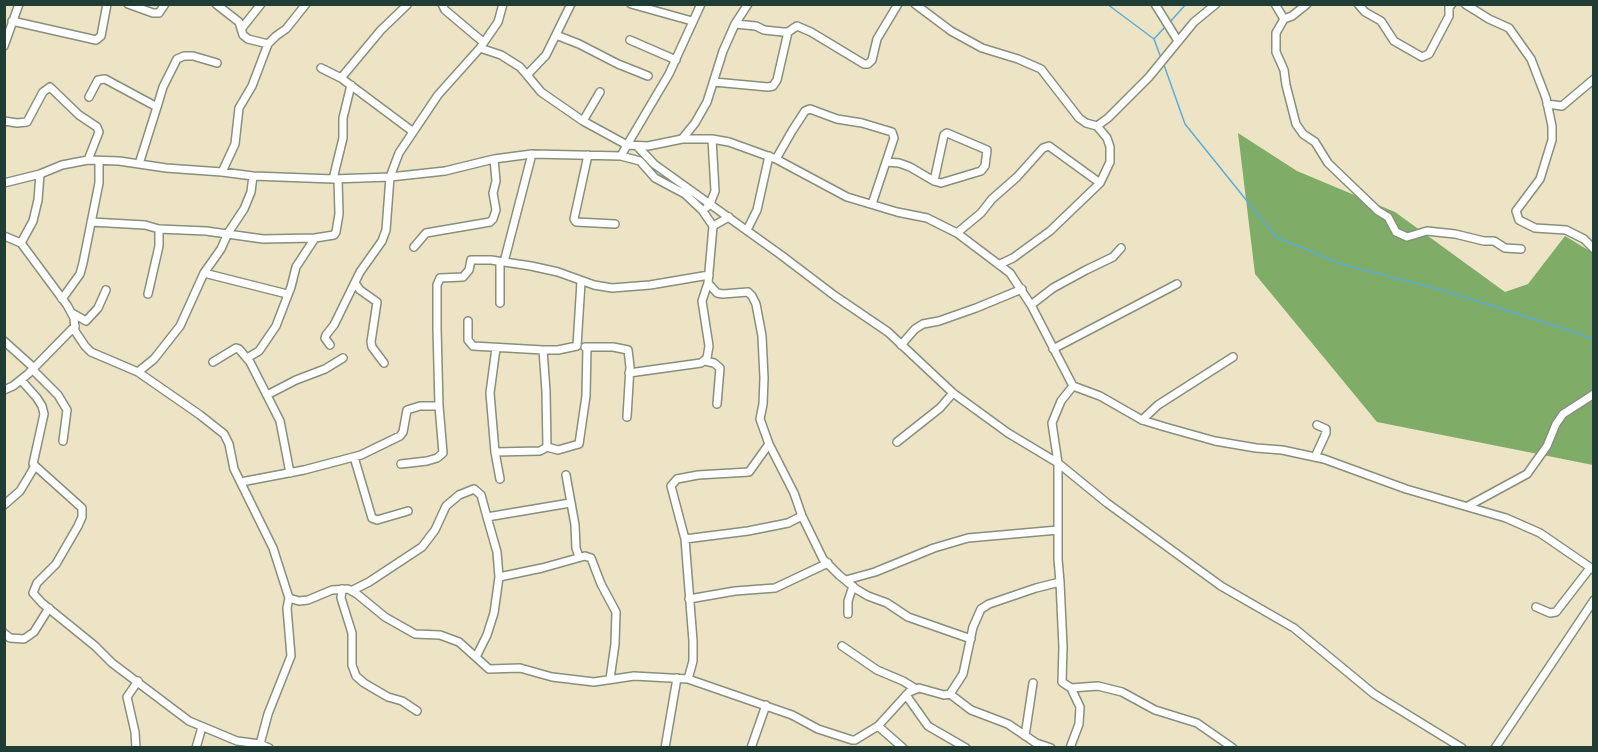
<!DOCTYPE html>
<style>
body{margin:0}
#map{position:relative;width:1598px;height:752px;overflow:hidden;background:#ede4c6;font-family:"Patrick Hand",sans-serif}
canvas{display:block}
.frame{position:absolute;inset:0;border:6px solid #1f3d34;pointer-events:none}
</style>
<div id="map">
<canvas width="1598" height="752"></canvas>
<div class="frame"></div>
</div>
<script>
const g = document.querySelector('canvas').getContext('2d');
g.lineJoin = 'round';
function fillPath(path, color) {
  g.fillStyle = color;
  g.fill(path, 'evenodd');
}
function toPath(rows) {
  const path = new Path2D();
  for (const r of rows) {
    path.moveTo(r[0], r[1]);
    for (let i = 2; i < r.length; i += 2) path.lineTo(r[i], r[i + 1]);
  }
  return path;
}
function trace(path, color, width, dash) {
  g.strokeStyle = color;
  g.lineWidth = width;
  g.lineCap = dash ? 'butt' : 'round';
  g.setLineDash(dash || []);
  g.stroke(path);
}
const forest = toPath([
 [1238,133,1297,171,1395,212,1505,292,1528,284,1565,236,1593,253,1593,465,1377,422,1255,274]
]);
const stream = toPath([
 [1107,4,1154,39,1161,58],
 [1170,22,1186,4],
 [1154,39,1165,27],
 [1164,65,1185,124,1276,237,1344,265,1442,290,1574,332,1594,340]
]);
const minor = toPath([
 [128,4,153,13,159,13,165,4],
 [216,4,239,22,243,35,248,39,268,44],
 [442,4,445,10,483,42],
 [631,4,692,21],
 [915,4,951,31,982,48,1018,59,1041,69,1079,118,1086,123,1097,126],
 [1155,4,1178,41],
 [1275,4,1284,19,1292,16,1307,4],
 [1358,4,1365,12,1381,21,1394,41,1422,57,1429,54,1449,16,1449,7,1452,4],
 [1465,4,1489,19,1509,28,1531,59,1546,98,1552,126,1552,140,1540,179,1516,211,1519,220,1535,228,1566,230,1584,239,1594,249],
 [1284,19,1276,33,1276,52,1284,70,1286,85,1296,124,1303,134,1315,142,1328,163,1378,211,1388,217,1396,232,1407,237,1427,231,1455,234,1484,241,1494,241,1505,248,1521,249],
 [12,21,96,40,101,36,107,4],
 [735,24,756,26,764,30,783,32,788,32,797,26,811,32,864,64,868,64,872,60,877,39,898,4],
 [242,28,261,4],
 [556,35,579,44,618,64,648,76],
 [630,40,676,60],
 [4,46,19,4],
 [480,48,501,55,520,67,527,75,546,55,571,4],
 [321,68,341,78,412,131],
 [527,75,541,92,583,121,627,145,669,74,701,4],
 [341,78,381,30,407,5],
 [714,82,768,87,773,86,777,80,788,32],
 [89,97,98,80,105,79,157,107,139,164],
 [1547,104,1562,106,1594,79],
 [157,107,163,87,177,59,184,56,193,56,217,63],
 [4,121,17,123,27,122,43,92,50,87,79,115,97,127,99,132,88,160],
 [583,121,600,92],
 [682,139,695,123,707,102,723,51,735,24,748,4],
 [638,147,654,164,781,255,835,296,888,332,953,393,1008,433,1058,463,1107,503,1221,586,1294,628,1374,694,1462,748],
 [588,155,574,219,576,222,615,224],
 [621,156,640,161,655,178,685,194,702,210,713,226,708,283,702,301,709,346,707,358,701,363,629,373],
 [776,159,792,131,805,111,810,109,837,119,862,123,892,132,894,138,872,204],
 [886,162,899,163,910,167,934,181,944,135,947,133,987,150,985,166,981,171,941,183,934,181],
 [222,172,235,144,239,108,252,86,268,44,276,36,286,29,306,4],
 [333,179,343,138,343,118,351,85],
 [4,183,40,174,62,165,88,160,119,161,166,168,222,172,253,176,333,179,390,177,445,171,494,159,532,154,621,156,627,145,648,146,682,139,712,139,729,142,776,159,847,197,897,212,927,218,957,233,1010,273,1031,305,1073,386,1100,396,1142,420,1165,427,1215,441,1256,448,1282,450,1324,459,1406,489,1506,518,1540,533,1594,570],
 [707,207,710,204,715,191,712,139],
 [91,222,145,225,159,229,159,246,148,294],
 [713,226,729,217],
 [159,229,206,231,263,239,315,238],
 [747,230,757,210,769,156],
 [957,233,981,213,992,199,1017,177,1043,148,1049,146,1100,183],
 [4,236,21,243,67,305,74,318,75,331,85,346,91,352,138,372,200,415,224,434,229,444,234,469,273,548,289,598,299,601,308,600,332,590,348,589,357,594,385,617,415,634,440,635,459,642,489,669,520,668,552,677,594,682,634,676,688,679,792,715,818,729,852,740,855,740,878,726,909,692,919,688,944,695,950,694,963,674,973,627,981,609,989,604,1036,588,1060,582,1058,559,1058,463,1052,423,1061,401,1073,386],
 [21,243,33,221,38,200,40,174],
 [414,247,426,233,490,222,493,219,496,210,493,193,496,181,494,159],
 [504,262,532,154],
 [1000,264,1013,258,1050,231,1100,183,1110,162,1110,147,1107,138,1097,126,1108,118,1149,77,1194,22,1216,4],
 [204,273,287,294],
 [355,283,360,290,377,302,371,342,372,347,384,363],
 [62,299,80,274,83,263,99,183,99,161],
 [500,303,500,262],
 [1031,305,1053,288,1086,270,1113,257,1121,248],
 [72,313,86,321,98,308,106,290],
 [468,321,468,340,473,346,543,350,558,350,577,346,581,282],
 [4,341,34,368],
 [330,345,325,338,326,335,334,325,360,272,382,241,386,230,390,177,399,153,438,95,480,48,498,22,503,4],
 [901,345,915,329,923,324,939,321,976,308,1022,289],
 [585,347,613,347,628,350,630,367,627,417],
 [496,348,490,393,495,452,540,451,547,447,546,391,543,350],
 [1053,349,1177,284],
 [247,358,259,351,276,326,291,287,296,267,315,238,334,235,336,232,339,214,338,179],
 [705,361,714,363,720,368,717,404],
 [213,362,236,348,239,349,250,362,280,421,290,473],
 [32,369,58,395,67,410,63,441],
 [138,372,154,359,180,326,204,273,221,249,228,233,244,209,251,192,253,176],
 [21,380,37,398,42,406,44,414,33,464,82,508,82,517,78,526,56,564,37,583,33,593,42,603,95,646,112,663,189,721,237,741,260,744],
 [4,390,13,386,28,374,75,326],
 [267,395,296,380,325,369,343,358],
 [1142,420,1158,405,1233,357],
 [897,442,940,408,953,393],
 [769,444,794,493,802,516],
 [547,447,558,450,579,444,586,396,587,347],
 [495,452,500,479],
 [354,457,372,518,377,520,408,511],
 [1315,457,1326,433,1326,429,1317,425],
 [401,464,427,461,437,458,443,453,439,406,437,328,437,285,440,278,463,277,469,270,471,260,491,260,531,266,558,272,594,285,612,288,650,285,709,275],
 [566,475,575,525,576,548,579,557],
 [241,482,304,470,361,455,400,436,403,432,407,410,420,406,439,406],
 [4,505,20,491,35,466],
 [1468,506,1527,474,1547,446,1556,424,1563,414,1594,394],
 [487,517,570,503],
 [685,539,748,531,788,523,802,516,823,559,839,575,856,589,868,596,887,603,908,617,971,639],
 [846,580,875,572,934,548,968,538,1058,530],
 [1060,582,1063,647,1062,682,1071,688,1080,707,1079,724,1070,748],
 [342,589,341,598,352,633,352,665,356,676,364,683,388,697,402,701,417,711],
 [353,590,369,582,422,547,435,530,446,506,459,495,474,489,481,495,487,517,497,552,499,577,542,568,585,556,591,558,601,584,616,612,615,644,610,679],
 [689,599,735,591,775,588,828,563],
 [1536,607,1550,613,1556,612,1590,568],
 [848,614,848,601,853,586],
 [4,633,10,638,24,639,34,632,49,608],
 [842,646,877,670,903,681,916,689],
 [476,657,487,635,494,613,499,577],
 [688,679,693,661,693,641,685,539,671,486,677,479,698,475,749,472,769,444,760,419,763,404,764,378,762,336,756,304,752,296,748,292,723,294,717,293,708,283],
 [1071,688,1098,686,1122,692,1155,710,1197,723,1233,748],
 [950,694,971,710,1008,724,1036,743,1051,748],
 [906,695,928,726,966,748],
 [878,726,903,748],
 [1025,736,1033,683],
 [136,748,135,732,127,697,138,681],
 [196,748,202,727],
 [269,748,260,744,268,714,291,656,287,608,289,598],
 [665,748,677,678],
 [751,748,766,705],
 [1495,748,1594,600]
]);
fillPath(forest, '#7fac66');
trace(stream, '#5badd7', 1.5);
trace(minor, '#86907d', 10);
trace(minor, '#fff', 7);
</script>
